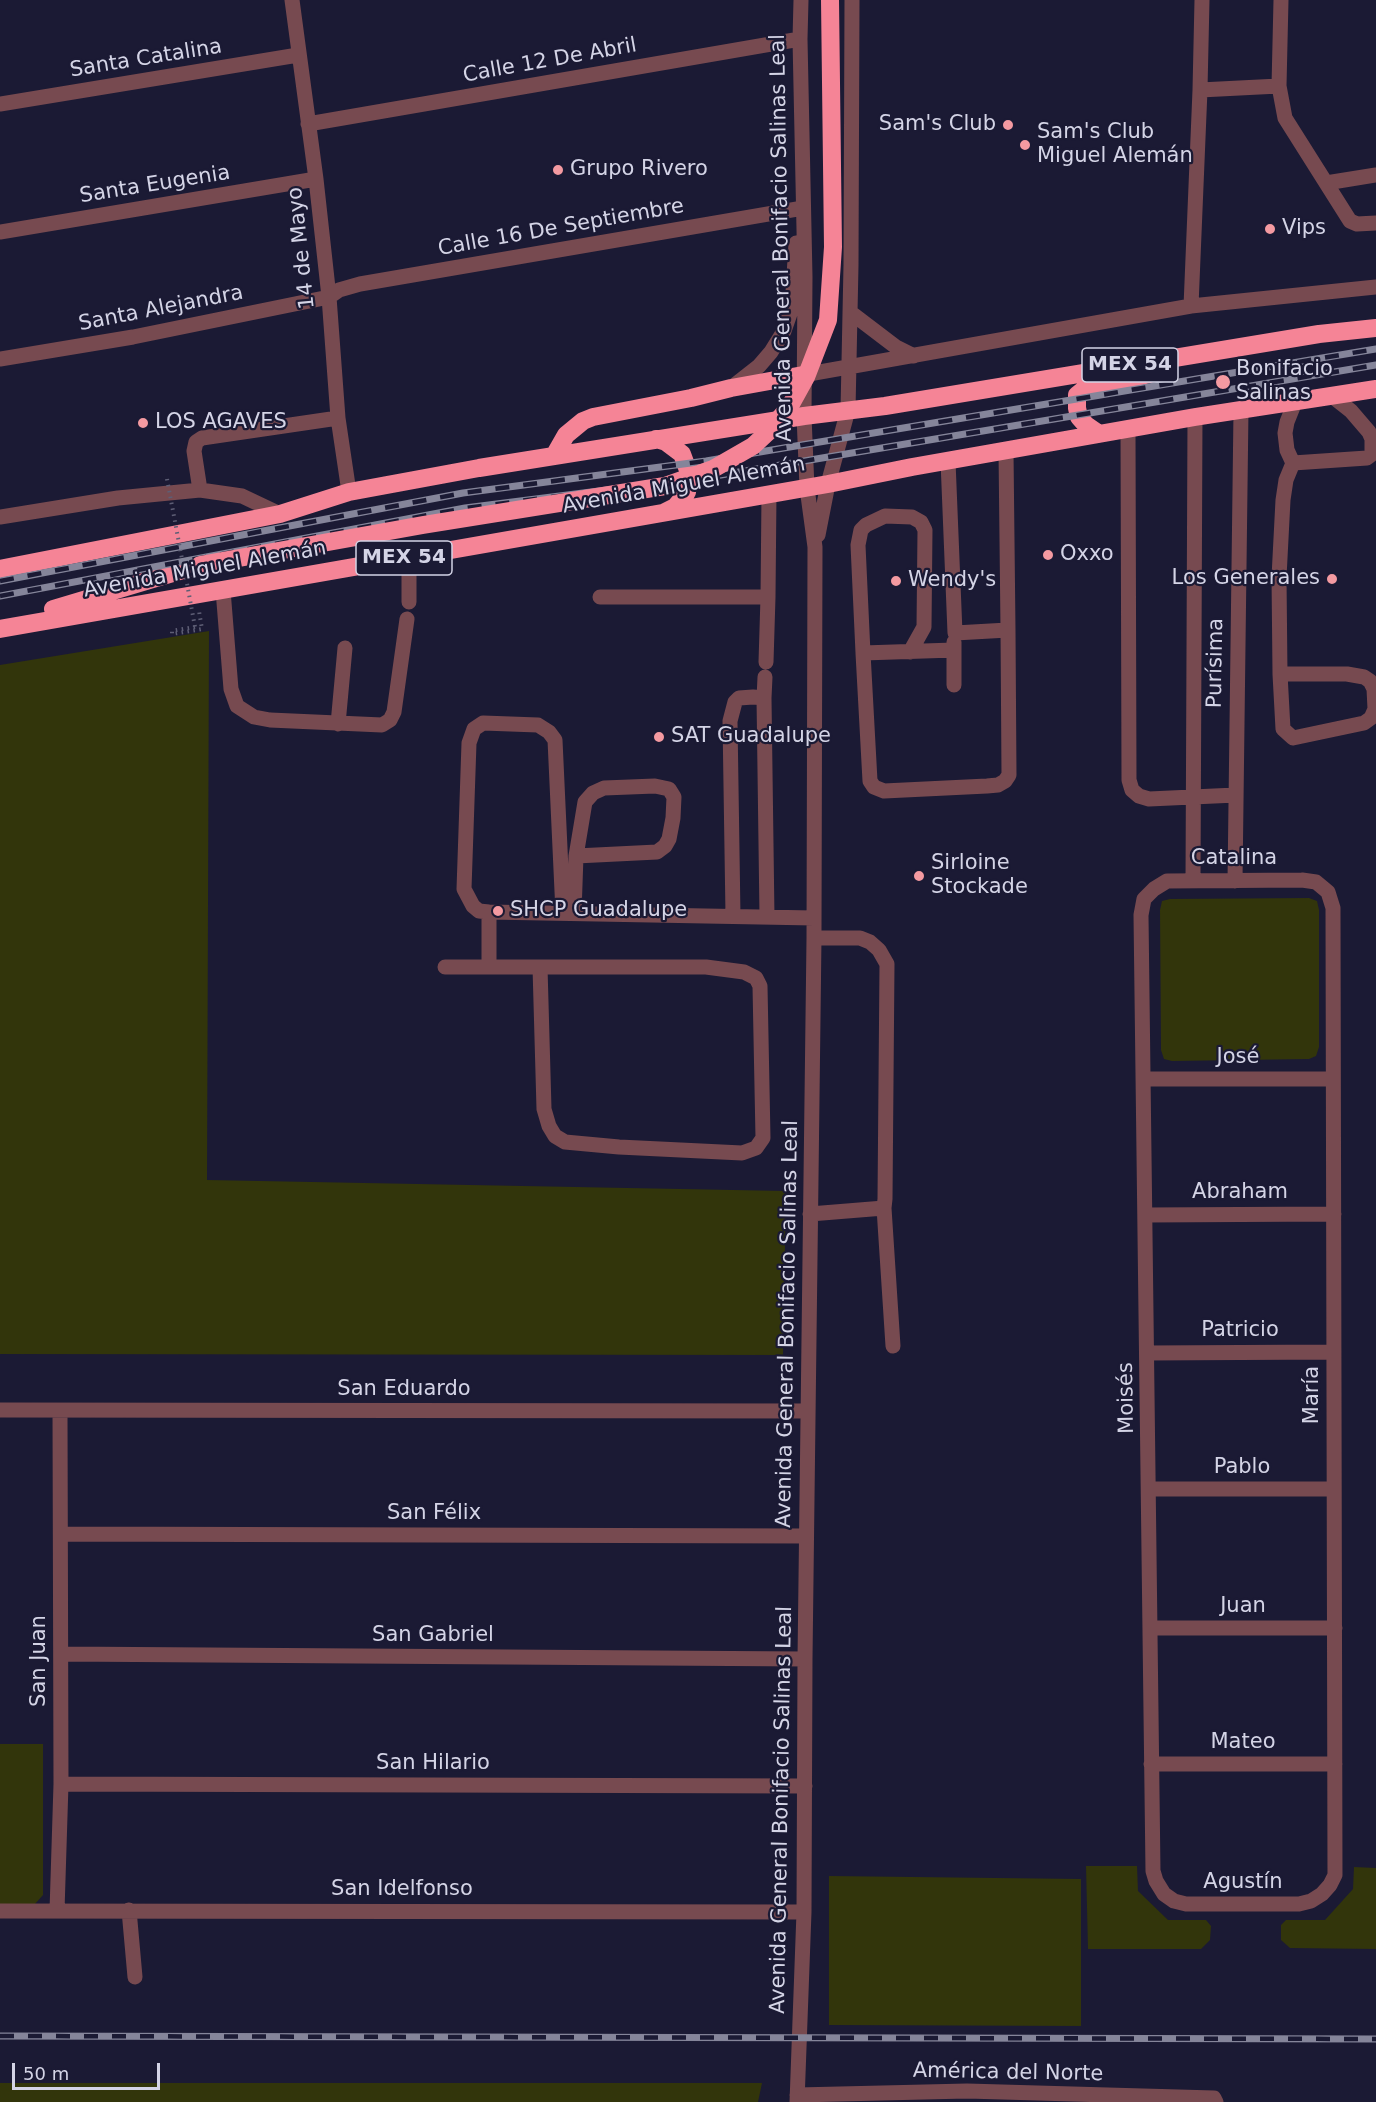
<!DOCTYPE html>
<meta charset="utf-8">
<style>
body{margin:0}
#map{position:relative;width:1376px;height:2102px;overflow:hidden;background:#1b1a34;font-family:"DejaVu Sans",sans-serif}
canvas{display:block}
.scale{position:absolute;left:12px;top:2063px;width:148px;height:27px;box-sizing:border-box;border:3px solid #d4d4e6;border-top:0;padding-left:8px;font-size:18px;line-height:21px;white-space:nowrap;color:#d4d4e6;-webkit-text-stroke:4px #1b1a34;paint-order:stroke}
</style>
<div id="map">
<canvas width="1376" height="2102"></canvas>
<div class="scale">50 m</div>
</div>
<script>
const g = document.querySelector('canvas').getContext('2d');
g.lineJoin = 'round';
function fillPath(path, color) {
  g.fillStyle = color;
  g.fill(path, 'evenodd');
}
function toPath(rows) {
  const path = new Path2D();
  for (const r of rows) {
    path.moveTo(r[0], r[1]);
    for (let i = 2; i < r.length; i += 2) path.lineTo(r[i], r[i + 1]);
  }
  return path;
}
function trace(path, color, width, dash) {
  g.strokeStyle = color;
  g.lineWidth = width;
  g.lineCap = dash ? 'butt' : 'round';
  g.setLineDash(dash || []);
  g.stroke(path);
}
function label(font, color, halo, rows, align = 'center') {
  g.font = font + ' "DejaVu Sans",sans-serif';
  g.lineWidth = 4.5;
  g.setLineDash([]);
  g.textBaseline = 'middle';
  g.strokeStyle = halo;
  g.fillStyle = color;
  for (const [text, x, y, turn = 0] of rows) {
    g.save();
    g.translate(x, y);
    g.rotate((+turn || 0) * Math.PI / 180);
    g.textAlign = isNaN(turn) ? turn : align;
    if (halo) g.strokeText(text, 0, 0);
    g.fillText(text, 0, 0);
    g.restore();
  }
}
const green = toPath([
 [209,631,207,1180,786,1191,783,1355,0,1354,0,665],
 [1309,898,1317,901,1319,910,1319,1047,1316,1056,1309,1059,1172,1061,1164,1059,1161,1050,1160,910,1162,901,1170,899],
 [0,1744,43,1744,43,1895,35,1904,0,1904],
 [1086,1866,1137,1866,1138,1891,1168,1920,1206,1920,1211,1926,1210,1940,1201,1949,1088,1949],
 [1354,1867,1376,1868,1376,1949,1290,1948,1281,1940,1281,1925,1286,1920,1325,1920,1353,1889],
 [829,1876,1081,1879,1081,2026,829,2025],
 [0,2083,762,2083,758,2102,0,2102]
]);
const path = toPath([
 [195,627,172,631,172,634,202,629,199,611]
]);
const minor = toPath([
 [292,0,316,179,329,297,338,418,349,492],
 [1281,0,1279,86,1285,118,1350,221,1357,224,1376,223],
 [1200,90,1279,86],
 [0,104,298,55],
 [308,124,800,39],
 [1326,183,1376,175],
 [0,232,316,179],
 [1191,306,1200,90,1202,0],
 [850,312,896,347,914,356],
 [0,359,133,337,329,297,339,290,360,284,803,208],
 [803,375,1191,306,1376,287],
 [731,388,759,366,771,352,784,331,792,308,796,243],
 [1128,429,1129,780,1132,790,1139,796,1149,799,1236,795],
 [948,461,955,633,1008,630,1006,451],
 [1293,463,1367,458,1372,454,1372,439,1369,432,1351,411,1332,396],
 [1293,463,1287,450,1285,433,1287,422,1295,402],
 [200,490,194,451,196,442,202,438,338,418],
 [0,517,118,498,200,490,242,496,280,514],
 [818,535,828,484,848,410,851,265,852,0],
 [223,590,231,689,237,706,254,717,270,720,382,725,390,720,394,712,407,619],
 [600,597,768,597,769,494],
 [409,602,409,557],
 [954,650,863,653,870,781,874,787,884,791,987,786,998,785,1005,781,1009,775,1008,630],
 [863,653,858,545,861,530,866,525,885,516,912,517,921,522,925,530,924,627,910,652],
 [766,662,768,597],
 [1280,674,1347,674,1364,677,1370,681,1374,689,1375,709,1371,718,1364,723,1293,738,1283,729,1280,674,1279,577,1283,500,1286,480,1293,463],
 [954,685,954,642],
 [764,698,765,677],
 [338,724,345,648],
 [1302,880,1316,882,1328,892,1333,908,1335,1875,1330,1885,1322,1894,1311,1901,1299,1904,1186,1904,1174,1901,1164,1894,1156,1881,1153,1871,1141,915,1144,899,1154,889,1167,881,1302,880],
 [1193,881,1195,417],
 [1235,881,1241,410],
 [489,912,489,966],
 [563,913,555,740,549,732,538,725,483,723,474,729,469,743,464,889,473,906,479,911,489,912,814,918],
 [574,913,576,856,585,802,593,793,604,788,655,786,669,789,674,797,673,818,669,839,665,846,657,852,576,856],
 [733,916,730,721,735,702,739,698,753,697,764,698,767,917],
 [445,967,706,967,744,972,756,978,760,986,763,1138,756,1148,742,1153,619,1147,565,1142,555,1136,549,1126,544,1109,540,967],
 [1143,1079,1333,1079],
 [884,1208,893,1346],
 [810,1214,884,1208,885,1199,887,964,879,950,870,942,860,938,814,938],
 [1146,1215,1334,1214],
 [1147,1353,1334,1352],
 [0,1410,808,1411],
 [1149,1489,1334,1489],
 [61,1534,806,1536],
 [1150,1628,1335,1628],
 [61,1654,805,1659],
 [1151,1764,1335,1764],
 [61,1784,805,1786],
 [129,1910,135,1977],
 [0,1911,804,1912],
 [57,1911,61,1784,60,1411],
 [797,2095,967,2091,1214,2098,1216,2102],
 [797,2102,804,1912,805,1659,814,938,815,547,807,488,804,416,805,277,800,39,801,0]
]);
const highway = toPath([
 [1099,434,1086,425,1079,417,1077,408,1077,395,1082,391,1157,372],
 [656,439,666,442,682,454,689,473,687,492,681,500,675,507,665,512],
 [554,456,566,435,583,421,593,417,691,398,731,388,803,375],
 [0,569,280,514,349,492,479,468,804,416,885,406,1319,334,1376,328],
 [53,609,200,565],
 [0,629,828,484,912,467,1195,417,1376,389]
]);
const rail = toPath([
 [0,581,463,493,706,461,1376,349],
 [0,596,465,508,709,477,1376,365],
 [0,2036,1376,2039]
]);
const pathBridge = toPath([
 [167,479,182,559],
 [186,578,195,627]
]);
const highwayBridge = toPath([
 [200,565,423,525,665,486,713,469,753,446,768,432,790,406,806,377,828,320,833,247,830,0]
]);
const markers = [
 [1008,125,6,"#f49aa1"],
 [1025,145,6,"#f49aa1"],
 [558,170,6,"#f49aa1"],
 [1270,229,6,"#f49aa1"],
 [1223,382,8,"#f49aa1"],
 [143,423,6,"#f49aa1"],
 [1048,555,6,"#f49aa1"],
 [1332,579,6,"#f49aa1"],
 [896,581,6,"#f49aa1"],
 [659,737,6,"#f49aa1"],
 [919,876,6,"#f49aa1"],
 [498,911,6,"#f49aa1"]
];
const shields = [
 [1130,365,96],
 [404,558,96]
];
const shieldNames = [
 ["MEX 54",1130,365],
 ["MEX 54",404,558]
];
const streetNames = [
 ["Santa Catalina",146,59,-9],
 ["Calle 12 De Abril",550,61,-10],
 ["Santa Eugenia",155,185,-9],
 ["Calle 16 De Septiembre",561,228,-10],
 ["Avenida General Bonifacio Salinas Leal",782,238,-91],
 ["14 de Mayo",302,248,-96],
 ["Santa Alejandra",161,309,-11],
 ["Avenida Miguel Alemán",684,486,-10],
 ["Avenida Miguel Alemán",205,570,-10],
 ["Purísima",1216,663,-89],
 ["Catalina",1234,859],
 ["José",1238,1058],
 ["Abraham",1240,1193],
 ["Avenida General Bonifacio Salinas Leal",788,1324,-89],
 ["Patricio",1240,1331],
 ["San Eduardo",404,1390],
 ["María",1313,1395,-90],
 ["Moisés",1127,1398,-91],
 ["Pablo",1242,1468],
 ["San Félix",434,1514],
 ["Juan",1243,1607],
 ["San Gabriel",433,1636],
 ["San Juan",40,1661,-90],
 ["Mateo",1243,1743],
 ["San Hilario",433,1764],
 ["Avenida General Bonifacio Salinas Leal",782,1810,-89],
 ["Agustín",1243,1883],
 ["San Idelfonso",402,1890],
 ["América del Norte",1008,2073,1]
];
const poiNames = [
 ["Sam's Club",996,125,"right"],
 ["Sam's Club",1037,133],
 ["Miguel Alemán",1037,157],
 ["Grupo Rivero",570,170],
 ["Vips",1282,229],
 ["Bonifacio",1236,370],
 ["Salinas",1236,394],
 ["LOS AGAVES",155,423],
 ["Oxxo",1060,555],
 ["Los Generales",1320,579,"right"],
 ["Wendy's",908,581],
 ["SAT Guadalupe",671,737],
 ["Sirloine",931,864],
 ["Stockade",931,888],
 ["SHCP Guadalupe",510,911]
];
fillPath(green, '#32350b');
trace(path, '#5e5e75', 4, [1.5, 4.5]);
trace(minor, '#774a50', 15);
trace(highway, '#f58496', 18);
trace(rail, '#85859a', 7);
trace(rail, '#1b1a34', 4.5, [14]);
trace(pathBridge, '#5e5e75', 4, [1.5, 4.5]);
trace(highwayBridge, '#f58496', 18);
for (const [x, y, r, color] of markers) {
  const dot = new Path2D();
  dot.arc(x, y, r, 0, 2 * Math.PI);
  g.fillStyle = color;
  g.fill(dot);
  trace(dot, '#1b1a34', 2);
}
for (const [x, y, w] of shields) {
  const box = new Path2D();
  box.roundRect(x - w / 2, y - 17, w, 34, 4.5);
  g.fillStyle = '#1b1a34';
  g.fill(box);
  trace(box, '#d4d4e6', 1.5);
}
label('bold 20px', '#d4d4e6', null, shieldNames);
label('21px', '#d4d4e6', '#1b1a34', streetNames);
label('21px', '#d4d4e6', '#1b1a34', poiNames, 'left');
</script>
